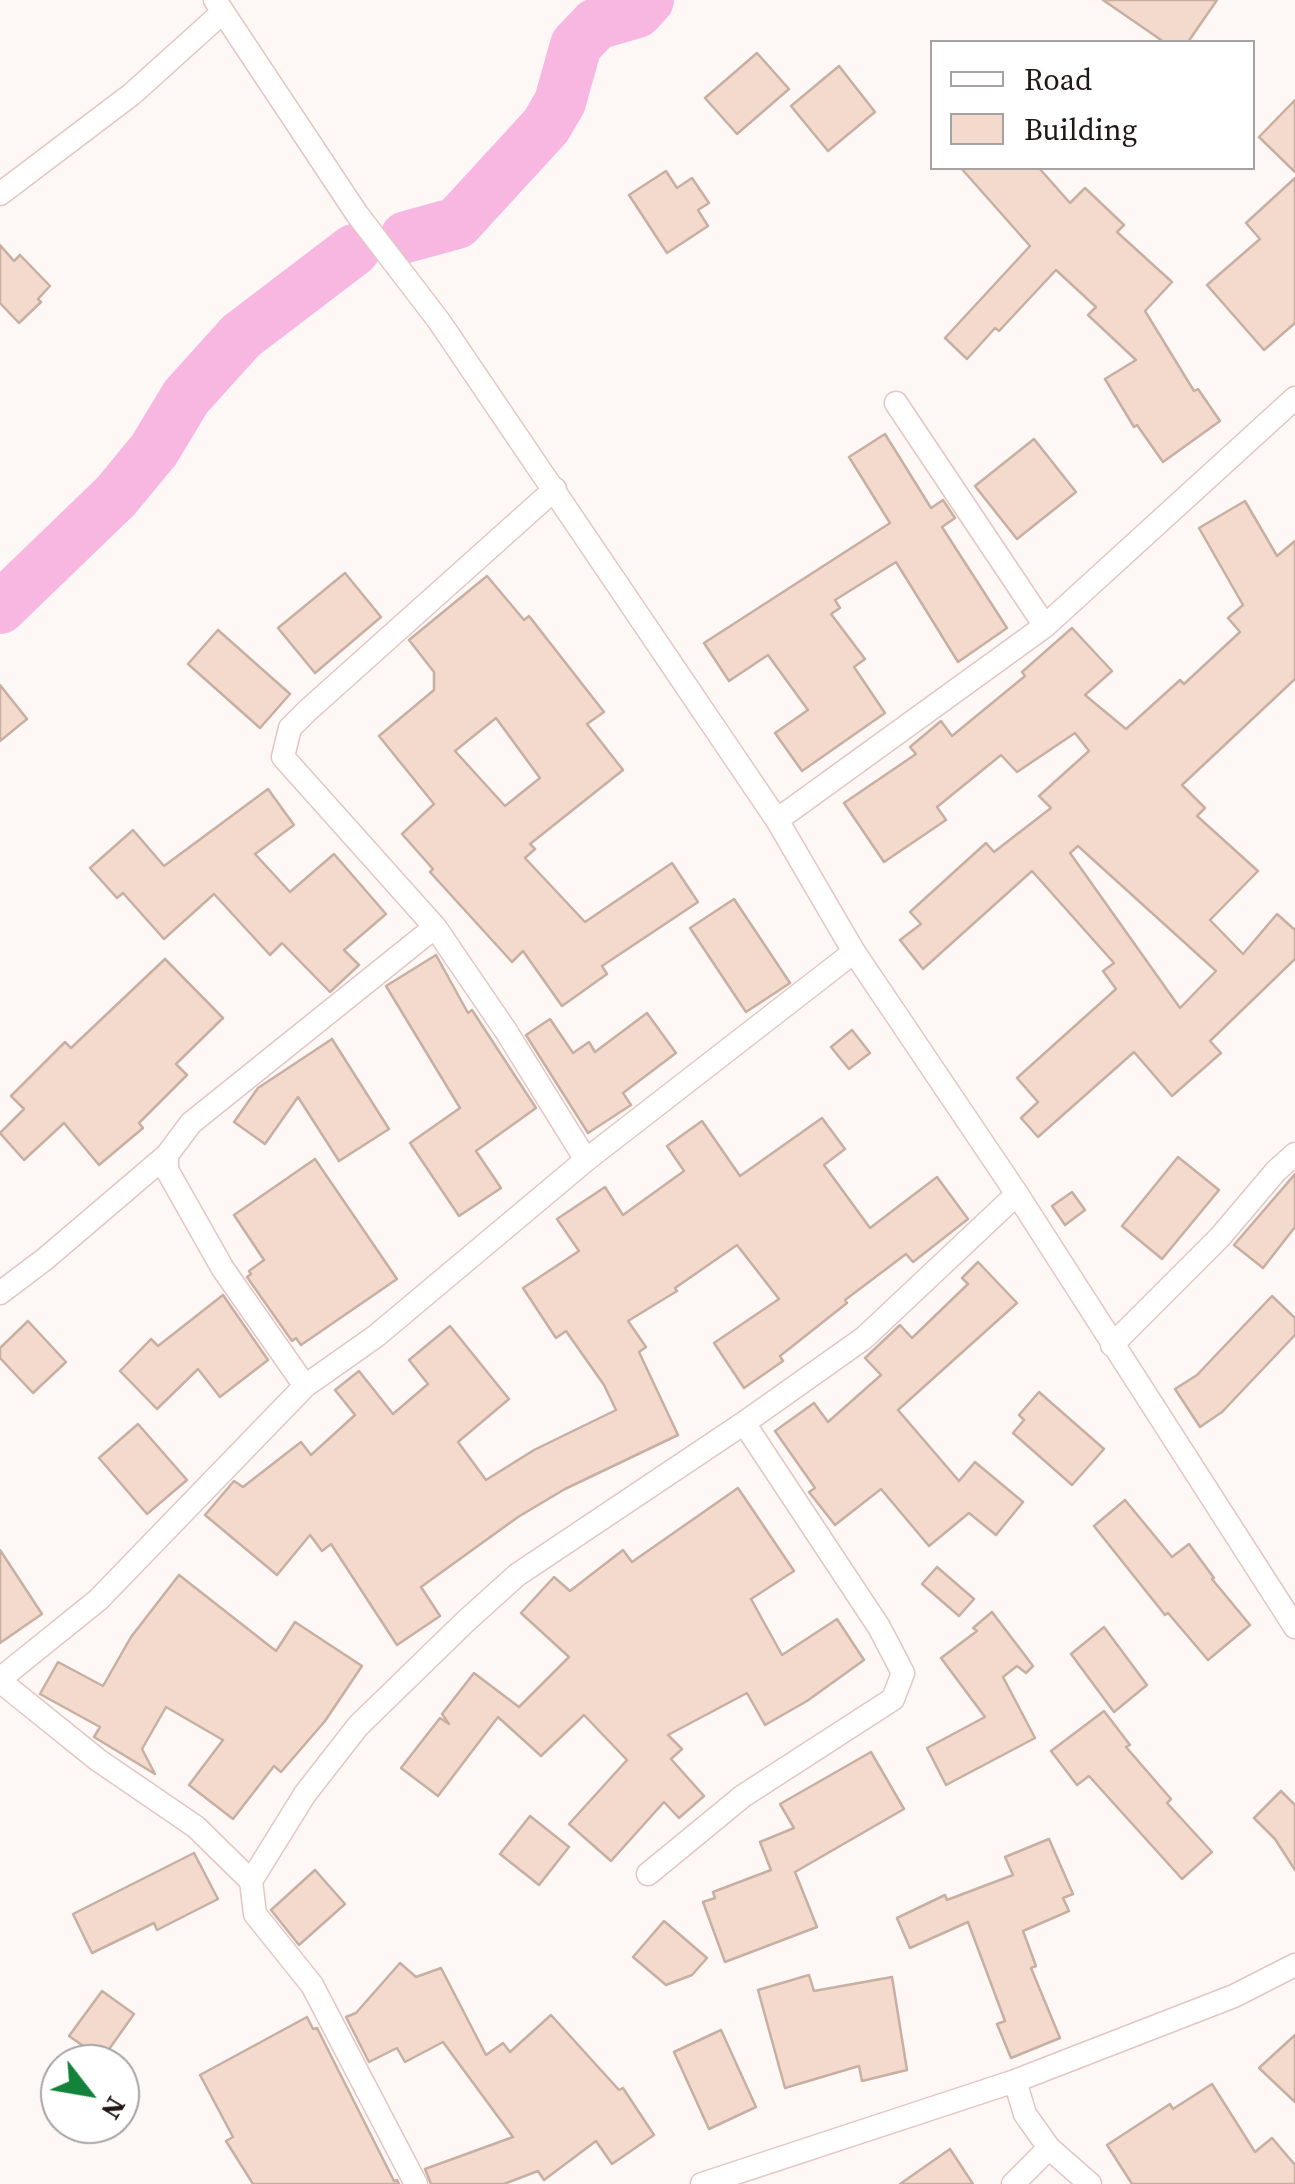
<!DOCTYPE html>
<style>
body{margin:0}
#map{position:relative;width:1295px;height:2184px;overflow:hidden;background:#fdf7f6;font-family:"Source Serif 4",serif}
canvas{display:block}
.legend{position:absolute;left:930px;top:40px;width:325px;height:130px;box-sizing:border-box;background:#fff;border:2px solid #a6a2a1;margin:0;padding:12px 18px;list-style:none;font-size:30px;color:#211715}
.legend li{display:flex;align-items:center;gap:20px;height:50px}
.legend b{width:50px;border:2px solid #a6a2a1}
.north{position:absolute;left:40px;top:2044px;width:100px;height:100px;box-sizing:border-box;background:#fff;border:2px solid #a6a2a1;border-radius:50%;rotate:121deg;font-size:28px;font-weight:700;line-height:40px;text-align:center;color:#211715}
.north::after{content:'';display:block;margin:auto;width:35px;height:45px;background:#13833b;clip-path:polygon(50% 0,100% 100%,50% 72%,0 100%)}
</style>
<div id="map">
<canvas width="1295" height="2184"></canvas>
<ul class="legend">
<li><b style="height:12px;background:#fff"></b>Road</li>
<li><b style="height:28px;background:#f3dacc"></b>Building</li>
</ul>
<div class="north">N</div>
</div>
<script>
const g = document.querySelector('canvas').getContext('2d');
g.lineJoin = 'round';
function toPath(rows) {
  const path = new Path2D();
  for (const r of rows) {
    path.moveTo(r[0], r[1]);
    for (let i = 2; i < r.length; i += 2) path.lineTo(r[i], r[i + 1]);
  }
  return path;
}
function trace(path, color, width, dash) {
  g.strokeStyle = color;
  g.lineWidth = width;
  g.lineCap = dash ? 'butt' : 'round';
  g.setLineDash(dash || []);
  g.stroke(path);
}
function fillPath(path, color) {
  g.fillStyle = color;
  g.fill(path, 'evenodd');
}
const river = toPath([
 [406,237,457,223,546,126,560,102,576,45,596,24,637,12,648,0],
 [0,608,116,496,154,450,186,397,241,336,354,250]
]);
const building = toPath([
 [1103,0,1217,0,1188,42,1164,42,1103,0],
 [757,53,789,89,737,134,705,98,757,53],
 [839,66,875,112,828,151,791,106,839,66],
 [1295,100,1295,172,1259,137,1295,100],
 [961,168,1039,168,1070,203,1085,188,1124,225,1117,232,1172,282,1145,311,1194,391,1198,389,1220,421,1163,462,1137,425,1134,427,1105,379,1136,360,1088,315,1096,307,1056,270,999,331,995,328,967,359,945,338,1030,246,961,168],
 [666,171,677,188,692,178,709,203,698,210,708,226,667,253,629,195,666,171],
 [1295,178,1295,323,1264,350,1207,285,1260,239,1246,223,1295,178],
 [0,245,14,261,20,255,50,286,38,299,41,302,19,323,0,303,0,245],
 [885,434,931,508,943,500,955,518,942,527,1007,628,958,662,896,562,835,600,840,608,831,614,865,659,854,667,885,713,802,771,775,733,808,710,768,655,729,681,704,643,890,523,849,457,885,434],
 [1034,439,1076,492,1017,539,975,486,1034,439],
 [1245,501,1277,556,1295,541,1295,679,1182,785,1205,808,1197,816,1258,871,1210,920,1243,954,1277,914,1295,930,1295,959,1210,1041,1221,1053,1172,1096,1134,1052,1038,1137,1021,1118,1038,1102,1017,1078,1116,989,1103,971,1114,963,1032,871,923,969,900,940,921,924,910,912,986,843,994,852,1051,808,1039,796,1089,751,1075,733,1017,772,1001,755,937,807,946,820,884,862,844,803,916,754,910,747,941,721,952,736,1025,676,1022,672,1072,628,1112,671,1085,695,1126,729,1180,680,1184,684,1240,632,1228,618,1243,605,1199,528,1245,501],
 [1078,846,1216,971,1180,1008,1070,853,1078,846],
 [345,573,381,617,315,673,278,628,345,573],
 [487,576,524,620,529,616,604,712,587,724,623,770,530,844,535,849,525,858,585,922,672,863,698,902,602,966,607,974,562,1006,523,951,512,962,430,872,433,869,402,834,434,804,379,736,434,690,434,672,409,640,487,576],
 [496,718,540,778,505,806,455,751,496,718],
 [218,630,290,694,260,728,188,664,218,630],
 [0,685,27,719,0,741,0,685],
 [268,789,294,825,255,854,290,892,334,854,386,914,344,950,359,965,330,992,282,943,270,955,214,894,164,939,123,893,117,898,90,868,133,830,164,866,268,789],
 [734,899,790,983,746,1012,690,928,734,899],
 [436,955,468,1013,472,1010,536,1108,476,1151,501,1188,459,1216,410,1143,460,1108,386,986,436,955],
 [165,959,223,1018,176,1064,187,1075,139,1123,143,1128,99,1165,64,1123,24,1160,0,1133,24,1109,11,1096,65,1042,71,1048,165,959],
 [647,1013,676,1053,623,1093,631,1105,588,1133,526,1035,550,1019,573,1053,589,1042,595,1052,647,1013],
 [852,1030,870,1053,849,1069,831,1047,852,1030],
 [332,1039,389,1129,339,1161,298,1097,265,1144,234,1122,258,1088,332,1039],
 [822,1118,845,1149,824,1165,870,1228,937,1177,968,1219,913,1262,906,1254,845,1300,847,1303,780,1356,783,1361,744,1388,714,1343,779,1299,737,1245,675,1288,677,1291,628,1321,646,1347,639,1352,678,1435,565,1489,518,1517,421,1587,440,1616,397,1645,331,1544,322,1551,310,1535,277,1575,205,1515,234,1481,243,1487,301,1442,311,1455,355,1415,335,1390,359,1371,393,1414,428,1384,409,1360,450,1326,509,1399,458,1442,486,1480,534,1450,616,1410,604,1385,566,1331,556,1338,523,1288,579,1251,557,1219,605,1187,623,1215,684,1171,667,1146,702,1121,740,1176,822,1118],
 [1178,1157,1219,1190,1162,1259,1122,1226,1178,1157],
 [315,1159,397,1279,301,1345,296,1338,292,1341,247,1277,251,1274,249,1271,264,1260,234,1215,315,1159],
 [1295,1174,1295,1227,1263,1268,1234,1245,1295,1174],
 [1072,1192,1085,1210,1065,1225,1052,1206,1072,1192],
 [978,1262,1017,1303,898,1410,959,1481,975,1462,1023,1502,996,1535,969,1513,929,1546,881,1489,835,1525,809,1492,815,1488,775,1431,814,1403,828,1422,881,1375,865,1358,900,1325,912,1338,968,1284,962,1278,978,1262],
 [223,1295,268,1360,220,1397,198,1369,157,1409,120,1371,151,1339,158,1346,223,1295],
 [1272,1296,1295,1318,1295,1335,1222,1412,1200,1427,1175,1389,1197,1375,1272,1296],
 [28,1321,66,1362,33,1393,0,1358,0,1348,28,1321],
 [1039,1392,1104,1449,1072,1485,1013,1433,1024,1420,1019,1415,1039,1392],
 [138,1424,187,1480,147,1514,99,1458,138,1424],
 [738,1488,794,1571,751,1599,782,1655,837,1619,864,1660,807,1701,765,1725,747,1693,668,1735,682,1749,671,1759,704,1796,679,1818,664,1802,611,1861,569,1824,627,1760,584,1715,541,1756,498,1717,438,1796,401,1768,440,1718,449,1724,442,1714,474,1673,519,1707,569,1657,521,1613,554,1577,570,1591,623,1550,632,1562,738,1488],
 [1125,1500,1172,1557,1189,1544,1214,1578,1212,1579,1250,1625,1208,1660,1168,1613,1165,1615,1094,1526,1125,1500],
 [0,1550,42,1614,0,1643,0,1550],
 [937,1567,974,1599,959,1616,922,1584,937,1567],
 [179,1575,276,1651,295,1622,362,1666,325,1721,281,1772,274,1766,233,1819,189,1785,223,1740,166,1707,142,1749,155,1774,94,1737,100,1727,40,1694,58,1662,103,1686,131,1637,179,1575],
 [992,1612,1033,1666,1026,1673,1017,1666,1003,1677,1035,1738,946,1785,927,1748,985,1717,941,1658,977,1631,973,1628,992,1612],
 [1104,1627,1147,1685,1114,1712,1071,1654,1104,1627],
 [1104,1711,1130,1745,1126,1747,1171,1799,1167,1803,1212,1852,1182,1879,1089,1776,1077,1785,1051,1751,1104,1711],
 [871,1752,904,1809,795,1872,817,1927,725,1962,703,1902,715,1898,713,1892,771,1870,760,1842,794,1828,780,1804,871,1752],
 [1281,1791,1295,1805,1295,1870,1275,1839,1254,1818,1281,1791],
 [530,1816,569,1847,539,1885,500,1854,530,1816],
 [1049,1839,1073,1894,1063,1898,1069,1911,1023,1931,1036,1966,1031,1968,1060,2038,1011,2058,997,2024,1005,2021,968,1922,910,1948,897,1918,945,1895,947,1900,1013,1875,1005,1857,1049,1839],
 [194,1853,218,1899,157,1930,154,1923,92,1953,73,1914,194,1853],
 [315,1870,345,1904,299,1945,271,1910,315,1870],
 [664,1921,707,1958,692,1975,666,1985,633,1957,664,1921],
 [400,1963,416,1977,441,1968,486,2055,503,2043,510,2052,551,2015,619,2090,623,2088,654,2135,612,2164,596,2141,544,2180,538,2171,504,2184,431,2184,425,2169,513,2137,443,2042,405,2062,397,2048,369,2062,346,2017,356,2013,400,1963],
 [809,1975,814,1991,892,1977,907,2070,862,2081,859,2066,785,2088,758,1990,809,1975],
 [102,1991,134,2014,102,2059,69,2036,102,1991],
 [307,2017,313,2029,317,2028,394,2181,397,2180,399,2184,253,2184,226,2141,233,2137,200,2075,307,2017],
 [721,2030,756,2107,709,2129,674,2052,721,2030],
 [1295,2035,1295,2102,1259,2068,1295,2035],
 [1212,2084,1255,2152,1272,2138,1295,2165,1295,2184,1132,2184,1107,2145,1170,2104,1173,2109,1212,2084],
 [950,2149,973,2184,900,2184,950,2149]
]);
const street = toPath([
 [215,0,357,214,439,321,777,820,854,952,1017,1194,1295,1627],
 [0,194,132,94,223,12],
 [896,403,1045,626],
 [555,489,307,711,290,728,283,757,435,927,506,1031,586,1160],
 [777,820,1045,626,1295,398],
 [0,1293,45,1259,167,1155],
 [1112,1345,1220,1237,1276,1171,1295,1154],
 [305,1386,223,1269,167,1170,167,1155,191,1123,435,927],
 [0,1679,98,1600,305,1386,376,1336,586,1160,854,952],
 [0,1681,98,1760,196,1827,251,1881,255,1914,312,1985,416,2184],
 [648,1874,743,1796,893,1699,903,1673,879,1627,744,1423],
 [251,1881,305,1794,358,1726,466,1621,517,1575,744,1423,864,1338,1017,1194],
 [1049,2148,1090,2184],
 [702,2184,1015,2081,1234,1996,1295,1965],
 [1013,2184,1049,2148,1025,2114,1015,2081]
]);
trace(river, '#f8b7e1', 52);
fillPath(building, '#f3dacc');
trace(building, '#c7afa1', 2.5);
trace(street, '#e3c6c1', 25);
trace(street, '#fff', 22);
</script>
